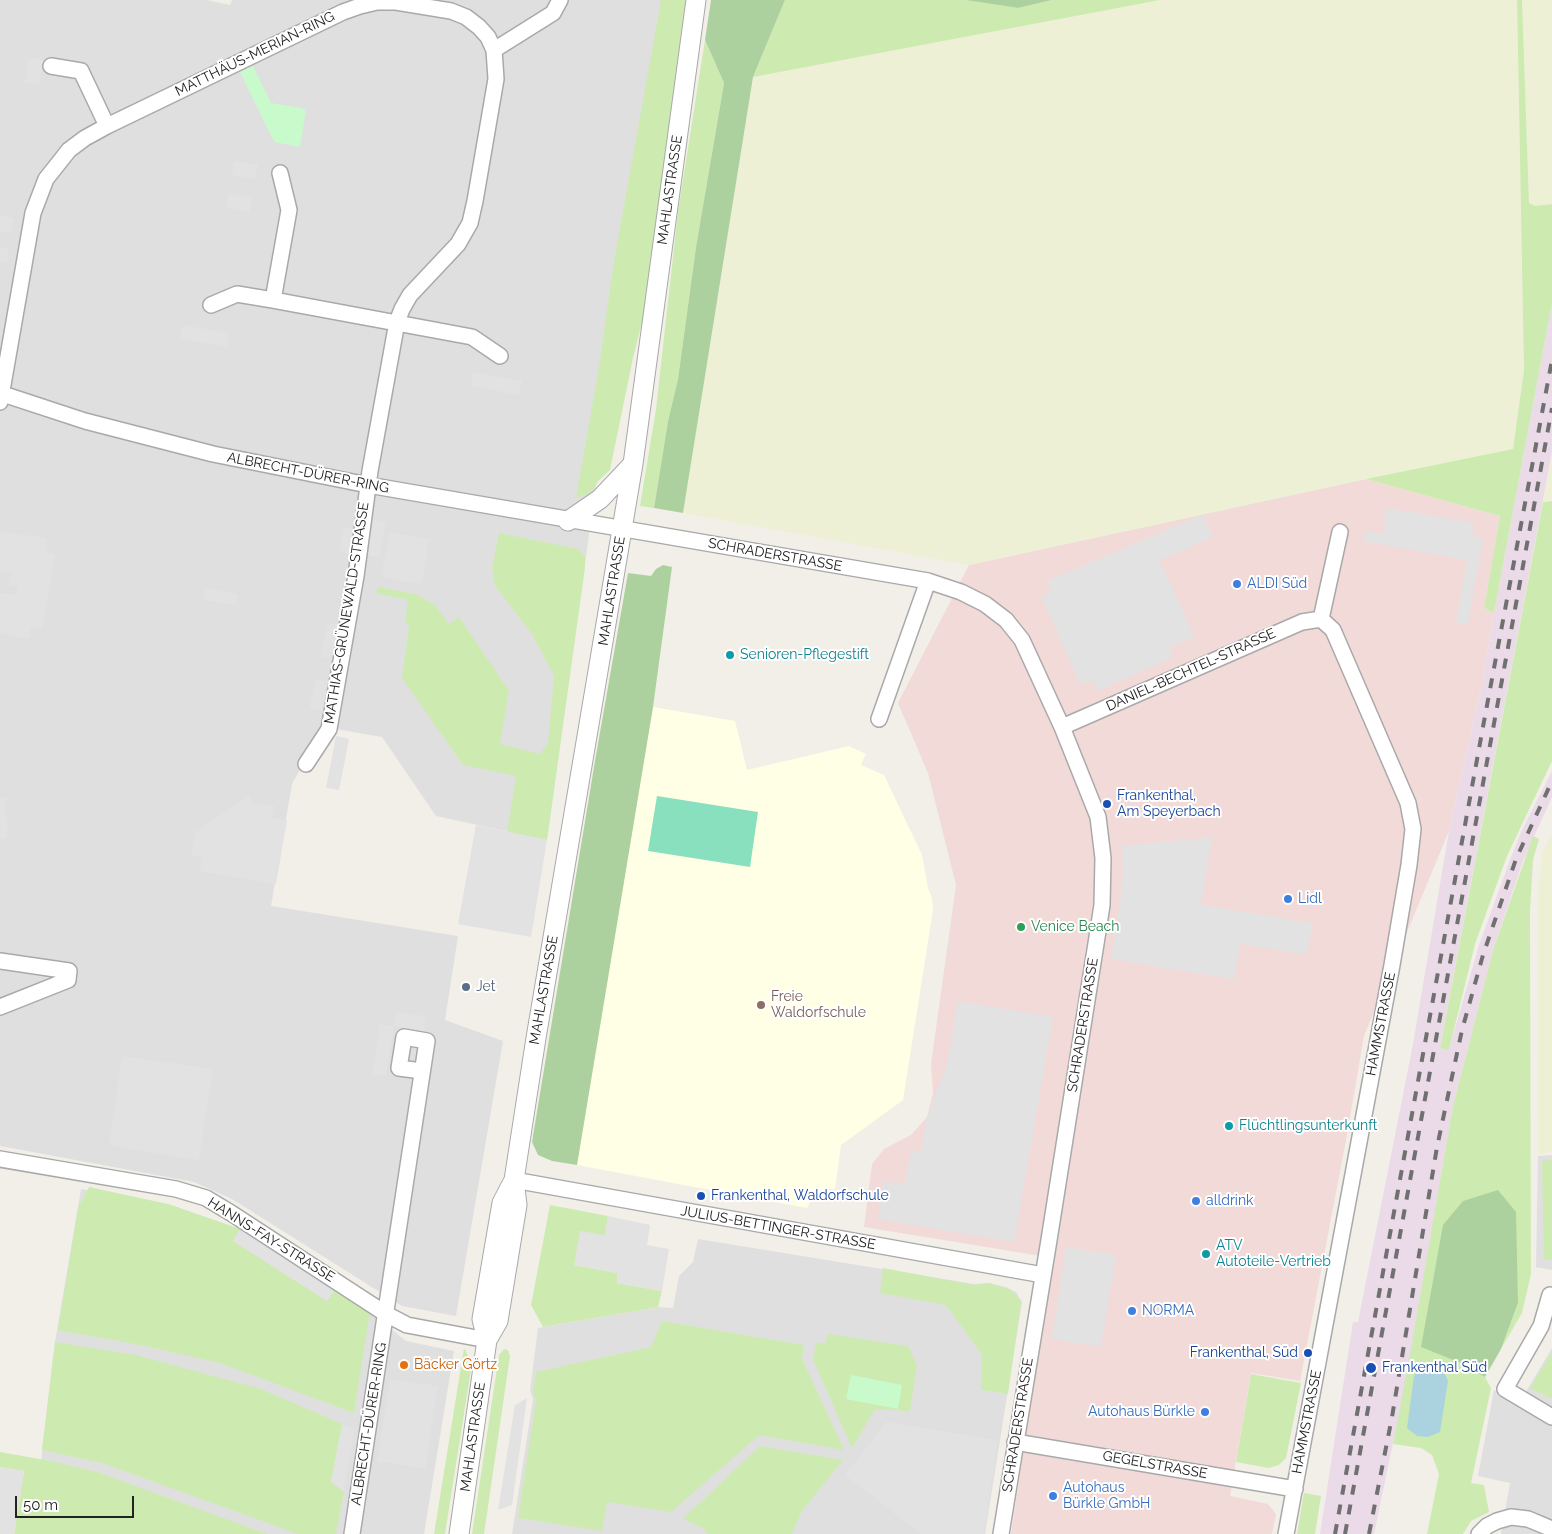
<!DOCTYPE html>
<meta charset="utf-8">
<style>
body{margin:0}
#map{position:relative;width:1552px;height:1534px;overflow:hidden;background:#f2efe9;font-family:Raleway,sans-serif}
canvas{display:block}
.scale{position:absolute;left:15px;top:1496px;width:119px;height:22px;box-sizing:border-box;border:2px solid #222;border-top:0;padding-left:6px;font-size:15px;line-height:18px;white-space:nowrap;color:#222;-webkit-text-stroke:4px #fff;paint-order:stroke}
</style>
<div id="map">
<canvas width="1552" height="1534"></canvas>
<div class="scale">50 m</div>
</div>
<script>
const g = document.querySelector('canvas').getContext('2d');
g.lineJoin = 'round';
function fillPath(path, color) {
  g.fillStyle = color;
  g.fill(path, 'evenodd');
}
function toPath(rows) {
  const path = new Path2D();
  for (const r of rows) {
    path.moveTo(r[0], r[1]);
    for (let i = 2; i < r.length; i += 2) path.lineTo(r[i], r[i + 1]);
  }
  return path;
}
function trace(path, color, width, dash) {
  g.strokeStyle = color;
  g.lineWidth = width;
  g.lineCap = dash ? 'butt' : 'round';
  g.setLineDash(dash || []);
  g.stroke(path);
}
function label(font, color, halo, rows, align = 'center') {
  g.font = font + ' Raleway,sans-serif';
  g.lineWidth = 4;
  g.setLineDash([]);
  g.textBaseline = 'middle';
  g.strokeStyle = halo;
  g.fillStyle = color;
  for (const [text, x, y, turn = 0] of rows) {
    g.save();
    g.translate(x, y);
    g.rotate((+turn || 0) * Math.PI / 180);
    g.textAlign = isNaN(turn) ? turn : align;
    if (halo) g.strokeText(text, 0, 0);
    g.fillText(text, 0, 0);
    g.restore();
  }
}
const residential = toPath([
 [0,0,207,0,230,5,232,0,666,0,597,477,547,840,436,816,382,737,324,727,292,784,271,906,458,936,445,1020,503,1041,456,1316,402,1306,232,1199,194,1182,0,1146],
 [1552,1155,1552,1270,1536,1267,1538,1156],
 [81,1189,168,1204,240,1229,370,1312,406,1341,454,1351,424,1534,38,1534,42,1450,55,1342],
 [698,1239,974,1284,989,1283,1006,1287,1016,1292,1022,1302,985,1534,512,1534,533,1399,530,1391,538,1328,658,1307,673,1308,679,1276,693,1262],
 [1552,1348,1552,1534,1501,1534,1510,1483,1478,1476,1494,1390,1518,1405]
]);
const commercial = toPath([
 [1366,479,1500,516,1484,608,1494,613,1482,683,1449,831,1364,1036,1347,1135,1300,1381,1251,1373,1230,1496,1268,1504,1276,1514,1272,1534,1011,1534,1053,1258,864,1227,872,1164,884,1149,911,1135,927,1117,933,1093,931,1064,956,885,928,773,898,703,969,565]
]);
const industrial = toPath([
 [1552,303,1552,452,1440,1047,1449,1049,1479,945,1511,857,1522,830,1552,771,1552,797,1523,861,1493,950,1453,1106,1407,1376,1374,1534,1320,1534,1353,1322,1358,1322,1413,1044,1449,831,1482,683,1494,613]
]);
const education = toPath([
 [653,707,735,721,747,770,849,746,866,754,861,765,884,775,922,855,928,888,932,898,933,910,903,1100,841,1145,835,1189,826,1189,817,1193,811,1200,807,1208,577,1165]
]);
const farmland = toPath([
 [1160,0,1517,0,1524,370,1513,449,1366,479,969,565,683,513,753,77],
 [1522,0,1552,0,1552,204,1535,206,1529,203],
 [1552,452,1552,500,1543,502],
 [1552,833,1552,1152,1538,1154,1538,886,1543,851]
]);
const grass = toPath([
 [661,0,687,0,649,294,633,358,610,470,598,481,594,489,586,495,576,497,599,367,613,267],
 [785,0,965,0,1018,8,1052,0,1160,0,753,77],
 [1517,0,1522,0,1529,203,1535,206,1552,204,1552,303,1494,613,1484,608,1500,516,1366,479,1513,449,1524,370],
 [705,40,724,83,696,247,678,379,668,421,654,508,640,506,656,409,678,212],
 [1552,501,1552,761,1507,856,1475,944,1449,1050,1440,1048,1543,502],
 [499,533,579,549,585,557,585,568,547,840,507,832,516,776,463,765,402,678,409,626,405,623,408,600,376,593,378,587,415,594,434,604,449,624,459,617,509,691,500,744,540,754,548,743,554,676,532,634,495,586,492,568],
 [1533,836,1539,839,1533,860,1530,912,1531,1274,1522,1313,1501,1349,1518,1303,1421,1346,1458,1362,1485,1377,1491,1388,1471,1483,1484,1485,1489,1512,1471,1521,1463,1534,1427,1534,1439,1474,1432,1455,1421,1448,1393,1444,1412,1343,1453,1106,1493,950],
 [1552,1160,1552,1260,1544,1259,1542,1161],
 [89,1187,168,1204,240,1229,233,1241,327,1301,335,1290,370,1312,354,1413,220,1363,140,1345,58,1330,78,1208],
 [550,1205,608,1216,605,1235,574,1265,618,1273,617,1283,662,1291,658,1307,543,1327,531,1305],
 [883,1268,974,1285,989,1283,1006,1288,1015,1293,1021,1303,1008,1394,981,1390,982,1355,946,1305,880,1293],
 [662,1321,804,1345,802,1359,844,1450,759,1435,671,1512,607,1502,602,1531,518,1518,536,1400,533,1392,536,1372,651,1347],
 [828,1334,908,1346,917,1365,910,1411,875,1409,852,1448,813,1359,817,1342,825,1344],
 [55,1342,136,1355,261,1389,342,1424,332,1481,344,1492,336,1534,298,1534,102,1463,42,1450],
 [464,1348,472,1363,445,1534,434,1534],
 [504,1349,508,1350,510,1356,484,1534,472,1534,499,1355],
 [1552,1352,1552,1399,1530,1388],
 [1251,1374,1301,1383,1286,1458,1279,1465,1269,1468,1236,1462],
 [760,1446,843,1460,802,1511,792,1534,707,1534,705,1529,683,1519],
 [0,1452,51,1461,97,1472,267,1534,14,1534,24,1471,0,1467],
 [1304,1493,1321,1496,1315,1534,1297,1534]
]);
const forest = toPath([
 [711,0,785,0,753,77,683,513,654,508,668,421,678,379,696,247,724,83,705,40],
 [965,0,1052,0,1018,8],
 [663,565,672,567,653,707,577,1165,552,1161,538,1155,532,1142,595,761,628,573,651,576,656,569],
 [1498,1190,1516,1212,1518,1303,1501,1349,1485,1377,1458,1362,1421,1347,1443,1225,1463,1201]
]);
const park = toPath([
 [253,66,271,103,306,109,300,147,274,142,240,72],
 [851,1375,902,1385,898,1409,846,1399]
]);
const pitch = toPath([
 [657,796,758,812,750,867,648,851]
]);
const parking = toPath([
 [29,58,44,60,39,85,25,82],
 [234,161,258,165,255,179,232,175],
 [229,194,252,198,249,212,226,208],
 [0,216,14,218,12,233,0,231],
 [0,247,9,249,7,263,0,262],
 [183,325,229,333,227,347,180,339],
 [473,372,522,381,519,395,471,386],
 [1387,508,1474,523,1472,535,1483,538,1468,625,1456,622,1467,560,1363,541,1365,531,1383,534],
 [1202,515,1213,537,1160,560,1194,637,1169,648,1173,657,1097,691,1092,680,1080,684,1041,596,1052,592,1047,581],
 [373,520,386,522,380,557,367,555],
 [344,527,355,529,351,555,339,552],
 [0,531,46,538,45,546,47,547,47,553,55,555,42,629,31,627,29,639,0,633,0,593,17,595,18,587,9,585,11,573,0,571],
 [389,532,429,539,422,584,381,577],
 [205,588,238,594,236,605,203,600],
 [327,623,339,625,333,659,321,657],
 [315,679,330,682,325,711,310,708],
 [336,736,349,739,339,790,326,788],
 [249,796,255,805,258,804,274,806,272,818,287,820,276,884,200,871,202,857,191,855,195,830,200,831,201,827],
 [0,797,7,798,5,810,8,825,6,839,0,838],
 [476,825,547,840,531,937,458,924],
 [1212,837,1201,905,1312,923,1307,955,1240,944,1234,979,1111,959,1121,897,1123,871,1122,846],
 [958,1001,1053,1017,1014,1242,878,1219,884,1181,905,1184,911,1152,921,1152,927,1117,947,1065],
 [396,1012,426,1016,424,1031,394,1026,386,1076,372,1074,380,1024,394,1026],
 [122,1056,213,1069,199,1160,109,1145],
 [608,1216,650,1225,647,1245,669,1249,662,1291,617,1283,618,1273,574,1265,580,1231,605,1235],
 [240,1229,335,1290,327,1301,233,1241],
 [1066,1247,1116,1255,1101,1347,1052,1339],
 [390,1379,438,1386,425,1469,377,1461],
 [527,1398,512,1505,498,1510,515,1405],
 [886,1422,998,1440,984,1534,921,1534,845,1475],
 [342,1424,354,1429,344,1492,331,1482],
 [0,1467,24,1471,14,1534,0,1534]
]);
const water = toPath([
 [1418,1369,1444,1372,1448,1381,1440,1432,1428,1437,1417,1436,1407,1428,1414,1376]
]);
const minor = toPath([
 [494,50,553,13,560,0],
 [51,66,81,71,107,126],
 [273,300,289,210,280,173],
 [211,305,237,294,273,300,472,337,500,356],
 [0,393,85,421,213,454,368,485,928,581,961,592,985,604,1006,620,1022,640,1062,727,1098,817,1103,858,1102,905,1098,931,1049,1240,1001,1534],
 [0,402,33,213,46,179,69,150,85,138,107,126,343,12,360,6,377,2,396,2,451,11,466,17,479,27,488,37,494,50,496,79,475,201,470,223,458,244,410,295,402,309,397,322,370,471,356,576,329,729,306,764],
 [1321,619,1340,532],
 [879,719,928,581],
 [1062,727,1302,622,1321,619],
 [0,961,69,971,68,980,0,1007],
 [0,1159,176,1189,206,1198,231,1213,386,1314,407,1325,487,1340],
 [514,1180,1043,1275],
 [1550,1295,1541,1326,1505,1389,1552,1417],
 [1015,1442,1295,1489],
 [352,1534,427,1041,404,1037,399,1068,422,1071],
 [1286,1534,1392,965,1409,865,1413,829,1408,803,1333,630,1321,619],
 [1479,1534,1487,1526,1497,1521,1511,1517,1528,1519,1552,1529]
]);
const tertiary = toPath([
 [568,521,600,499,633,464],
 [487,1340,498,1321,517,1205,514,1180,536,1038,633,464,696,0],
 [459,1534,487,1340,482,1319,502,1203,514,1180]
]);
const rail = toPath([
 [1335,1534,1485,716,1552,360],
 [1345,1534,1552,408],
 [1369,1534,1392,1417,1437,1147,1462,1030,1483,955,1516,859,1552,781]
]);
const markers = [
 [1237,584,5,"#3f7fe0"],
 [730,655,5,"#0f9aa8"],
 [1107,804,5,"#1a4fb4"],
 [1288,899,5,"#3f7fe0"],
 [1021,927,5,"#2e9e5b"],
 [466,987,5,"#5c6f8a"],
 [761,1005,5,"#8d6e63"],
 [1229,1126,5,"#0f9aa8"],
 [701,1196,5,"#1a4fb4"],
 [1196,1201,5,"#3f7fe0"],
 [1206,1254,5,"#0f9aa8"],
 [1132,1311,5,"#3f7fe0"],
 [1308,1353,5,"#1a4fb4"],
 [404,1365,5,"#e8710a"],
 [1371,1368,6,"#1a4fb4"],
 [1205,1412,5,"#3f7fe0"],
 [1053,1496,5,"#3f7fe0"]
];
const streetNames = [
 ["MATTHÄUS-MERIAN-RING",255,54,-26],
 ["MAHLASTRASSE",670,190,-82],
 ["ALBRECHT-DÜRER-RING",308,473,11],
 ["SCHRADERSTRASSE",775,555,10],
 ["MAHLASTRASSE",612,591,-81],
 ["MATHIAS-GRÜNEWALD-STRASSE",347,613,-81],
 ["DANIEL-BECHTEL-STRASSE",1191,670,-24],
 ["MAHLASTRASSE",544,990,-80],
 ["HAMMSTRASSE",1381,1024,-79],
 ["SCHRADERSTRASSE",1083,1025,-81],
 ["JULIUS-BETTINGER-STRASSE",778,1228,10],
 ["HANNS-FAY-STRASSE",271,1240,32],
 ["HAMMSTRASSE",1307,1422,-79],
 ["ALBRECHT-DÜRER-RING",369,1424,-81],
 ["SCHRADERSTRASSE",1018,1425,-81],
 ["MAHLASTRASSE",473,1437,-82],
 ["GEGELSTRASSE",1155,1465,10]
];
const shopNames = [
 ["ALDI Süd",1247,584],
 ["Lidl",1298,899],
 ["alldrink",1206,1201],
 ["NORMA",1142,1311],
 ["Autohaus Bürkle",1195,1412,"right"],
 ["Autohaus",1063,1488],
 ["Bürkle GmbH",1063,1504]
];
const cultureNames = [
 ["Senioren-Pflegestift",740,655],
 ["Flüchtlingsunterkunft",1239,1126],
 ["ATV",1216,1246],
 ["Autoteile-Vertrieb",1216,1262]
];
const transitNames = [
 ["Frankenthal,",1117,796],
 ["Am Speyerbach",1117,812],
 ["Frankenthal, Waldorfschule",711,1196],
 ["Frankenthal, Süd",1298,1353,"right"],
 ["Frankenthal Süd",1382,1368]
];
const leisureNames = [
 ["Venice Beach",1031,927]
];
const serviceNames = [
 ["Jet",476,987]
];
const educationNames = [
 ["Freie",771,997],
 ["Waldorfschule",771,1013]
];
const foodNames = [
 ["Bäcker Görtz",414,1365]
];
fillPath(residential, '#e0dfdf');
fillPath(commercial, '#f2dad9');
fillPath(industrial, '#ebdbe8');
fillPath(education, '#ffffe5');
fillPath(farmland, '#eef0d5');
fillPath(grass, '#cdebb0');
fillPath(forest, '#add19e');
fillPath(park, '#c8facc');
fillPath(pitch, '#88e0be');
fillPath(parking, '#e2e2e2');
fillPath(water, '#aad3df');
trace(minor, '#a9a9a9', 18);
trace(tertiary, '#a9a9a9', 21);
trace(minor, '#fff', 15);
trace(tertiary, '#fff', 19);
trace(rail, '#707070', 4, [10, 10]);
for (const [x, y, r, color] of markers) {
  const dot = new Path2D();
  dot.arc(x, y, r, 0, 2 * Math.PI);
  g.fillStyle = color;
  g.fill(dot);
  trace(dot, '#fff', 2);
}
label('14px', '#222', '#fff', streetNames);
label('14px', '#366cbe', '#fff', shopNames, 'left');
label('14px', '#0d838f', '#fff', cultureNames, 'left');
label('14px', '#164399', '#fff', transitNames, 'left');
label('14px', '#27864d', '#fff', leisureNames, 'left');
label('14px', '#4e5e75', '#fff', serviceNames, 'left');
label('14px', '#785e54', '#fff', educationNames, 'left');
label('14px', '#c56008', '#fff', foodNames, 'left');
</script>
